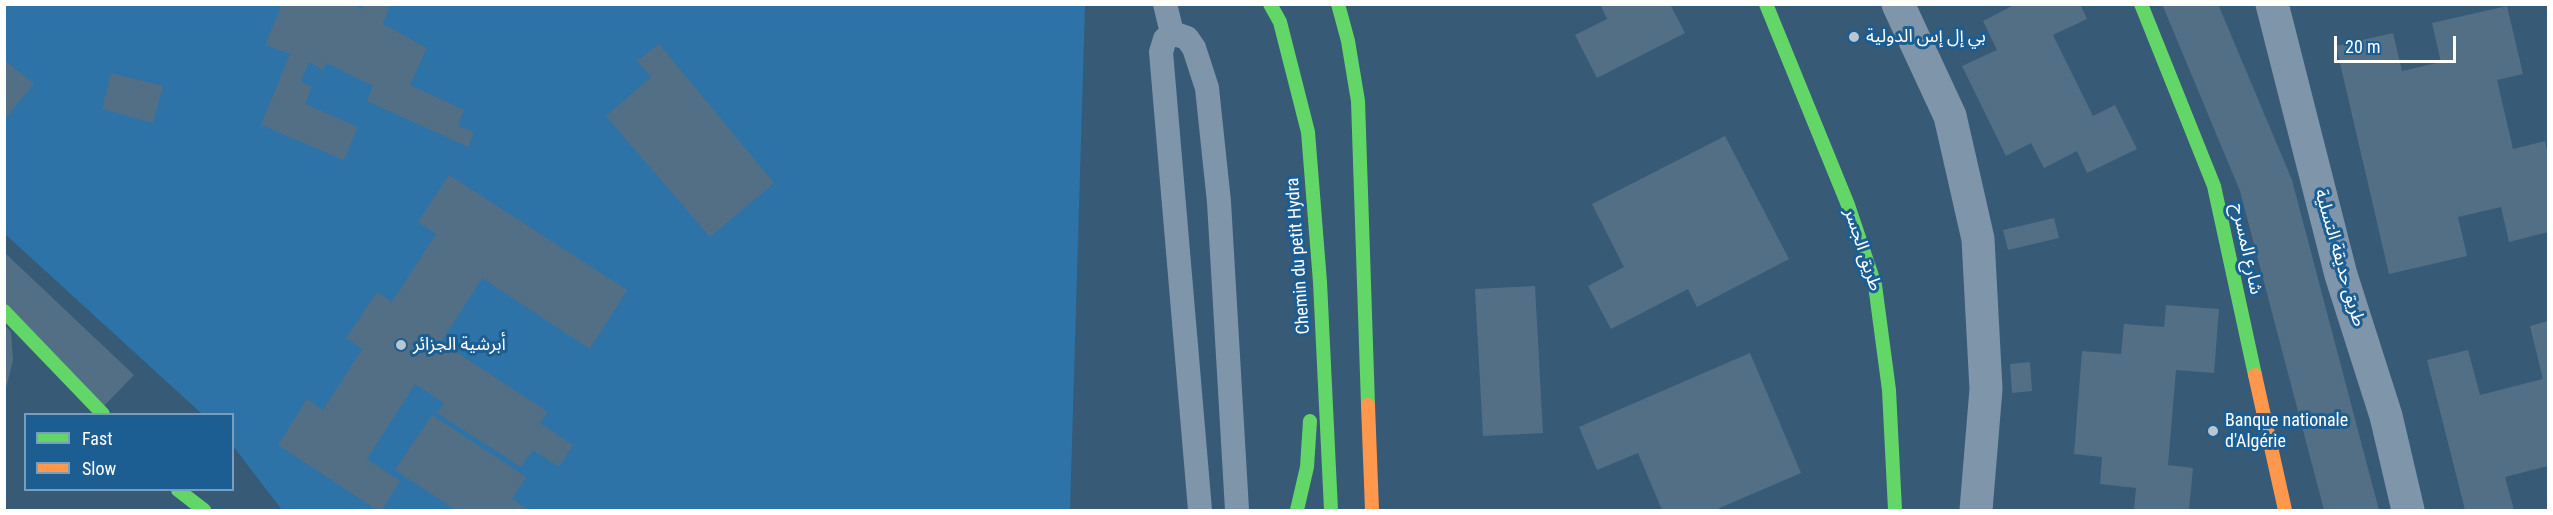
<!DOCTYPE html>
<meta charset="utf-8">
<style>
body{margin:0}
#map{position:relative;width:2553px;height:515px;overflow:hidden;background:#375a77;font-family:"Roboto Condensed",sans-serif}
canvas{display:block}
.frame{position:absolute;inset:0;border:6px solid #fff;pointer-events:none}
.legend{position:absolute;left:24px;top:413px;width:210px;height:78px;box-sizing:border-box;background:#1c5e92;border:2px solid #779ebe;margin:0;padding:8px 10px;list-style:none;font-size:18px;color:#fff}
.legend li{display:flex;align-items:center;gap:12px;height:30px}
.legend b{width:30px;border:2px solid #779ebe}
.scale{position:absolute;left:2334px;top:36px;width:122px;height:27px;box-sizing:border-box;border:3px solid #fff;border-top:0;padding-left:8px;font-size:18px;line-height:21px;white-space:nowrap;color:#fff;-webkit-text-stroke:4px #1c5e92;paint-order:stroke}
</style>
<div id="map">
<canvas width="2553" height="515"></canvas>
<div class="frame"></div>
<ul class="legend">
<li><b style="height:8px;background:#63d668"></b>Fast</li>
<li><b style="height:8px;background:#ff974d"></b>Slow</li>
</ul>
<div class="scale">20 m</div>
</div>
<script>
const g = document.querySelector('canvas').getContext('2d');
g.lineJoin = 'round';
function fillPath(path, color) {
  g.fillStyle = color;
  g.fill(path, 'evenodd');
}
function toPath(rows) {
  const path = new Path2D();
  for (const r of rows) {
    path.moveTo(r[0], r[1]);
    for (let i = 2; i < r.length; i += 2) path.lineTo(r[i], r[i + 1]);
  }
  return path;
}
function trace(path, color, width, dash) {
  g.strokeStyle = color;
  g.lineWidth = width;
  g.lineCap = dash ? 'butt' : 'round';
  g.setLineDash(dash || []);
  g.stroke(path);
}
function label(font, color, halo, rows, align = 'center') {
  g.font = font + ' "Roboto Condensed","Noto Sans Arabic",sans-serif';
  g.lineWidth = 6;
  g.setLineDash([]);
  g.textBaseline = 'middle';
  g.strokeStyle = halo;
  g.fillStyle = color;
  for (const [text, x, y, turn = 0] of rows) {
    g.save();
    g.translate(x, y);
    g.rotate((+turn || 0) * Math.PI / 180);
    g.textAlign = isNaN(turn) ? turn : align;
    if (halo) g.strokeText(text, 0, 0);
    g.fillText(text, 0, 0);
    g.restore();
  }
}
const green = toPath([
 [4,5,1085,5,1070,510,282,510,233,446,232,414,202,414,5,234]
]);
const building = toPath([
 [282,4,353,4,362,9,364,4,390,4,383,24,427,48,410,85,464,110,458,126,474,132,468,147,367,101,373,86,327,63,323,70,309,62,301,81,312,87,305,104,358,127,344,160,261,125,290,54,265,45],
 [1600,4,1670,4,1685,33,1597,78,1575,35,1607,19],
 [2016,4,2080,4,2087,19,2053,35,2093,116,2115,105,2137,149,2087,173,2077,151,2044,168,2031,143,2006,156,1962,66,1997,50,1983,21],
 [2162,4,2218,4,2292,180,2379,510,2324,510,2240,191],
 [2507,6,2523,74,2497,80,2513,149,2545,141,2548,156,2548,232,2509,242,2501,207,2458,217,2467,256,2389,274,2336,46,2393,33,2402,71,2441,62,2432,23],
 [659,44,774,183,710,237,606,116,651,77,637,61],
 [4,60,34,84,4,120],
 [111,73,163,86,153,123,102,109],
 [1725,136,1789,259,1697,307,1688,289,1611,329,1588,286,1624,267,1592,204],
 [449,175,627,290,590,349,482,278,441,342,548,412,540,423,573,445,559,467,533,450,521,467,437,413,444,403,415,384,367,459,400,481,382,510,377,510,278,445,307,399,323,410,362,349,346,338,377,292,392,302,436,234,418,222],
 [2054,218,2059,238,2008,250,2003,230],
 [4,252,134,375,104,406,4,312],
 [1535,286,1543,433,1483,436,1475,289],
 [2166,305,2219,309,2214,373,2176,370,2168,465,2193,468,2189,510,2134,510,2136,488,2100,484,2102,457,2074,454,2082,351,2121,354,2124,324,2164,327],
 [2548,321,2548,466,2505,477,2514,510,2465,510,2427,360,2468,350,2480,395,2543,379,2530,326],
 [4,324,11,332,13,360,4,396],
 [1750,353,1801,473,1715,510,1662,510,1638,453,1597,470,1579,427],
 [2030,362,2032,391,2012,393,2010,364],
 [432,415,526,477,512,499,529,510,456,510,395,470]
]);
const lane = toPath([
 [1165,4,1172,33],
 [1200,510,1161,52,1165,39,1172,33,1187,38,1194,48,1207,88,1219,202,1237,510]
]);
const street = toPath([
 [1898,4,1950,116,1978,239,1986,389,1976,510],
 [2272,4,2341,275,2386,416,2408,510]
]);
const fast = toPath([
 [1270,4,1280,22,1308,132,1320,282,1331,510],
 [1338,4,1348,41,1358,101,1368,405],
 [1766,4,1848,205,1875,285,1889,390,1895,510],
 [2141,4,2214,186,2255,375],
 [4,311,103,414],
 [178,490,204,510],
 [1297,510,1307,467,1310,421]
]);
const slow = toPath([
 [2255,375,2285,510],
 [1368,405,1372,510]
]);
const markers = [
 [1854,37,6,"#b9c5cf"],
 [401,345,6,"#b9c5cf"],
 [2213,431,6,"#b9c5cf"]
];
const poiNames = [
 ["بي إل إس الدولية",1866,37],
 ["أبرشية الجزائر",413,345],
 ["Banque nationale",2225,421],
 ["d'Algérie",2225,442]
];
const streetNames = [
 ["شارع المسرح",2246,249,78],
 ["طريق الجسر",1862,250,72],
 ["Chemin du petit Hydra",1299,256,-94],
 ["طريق حديقة التسلية",2339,258,74]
];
fillPath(green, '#2d73a7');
fillPath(building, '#536f86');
trace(lane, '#7f96aa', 24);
trace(street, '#7f96aa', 33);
trace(fast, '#63d668', 14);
trace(slow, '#ff974d', 14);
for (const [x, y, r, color] of markers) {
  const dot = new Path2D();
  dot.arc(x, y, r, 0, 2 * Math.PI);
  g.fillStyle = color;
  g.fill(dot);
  trace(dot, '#1c5e92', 2);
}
label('18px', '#fff', '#1c5e92', poiNames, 'left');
label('18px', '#fff', '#1c5e92', streetNames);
</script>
